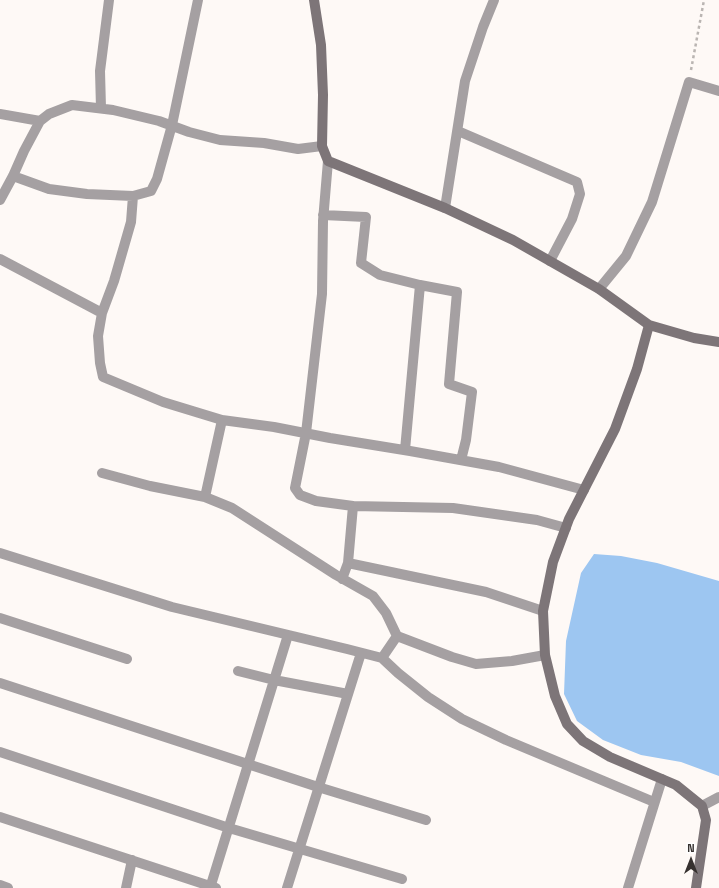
<!DOCTYPE html>
<style>
body{margin:0}
#map{position:relative;width:719px;height:888px;overflow:hidden;background:#fef9f6;font-family:"Space Grotesk",sans-serif}
canvas{display:block}
.north{position:absolute;left:671px;top:840px;width:40px;height:40px;-webkit-text-stroke:3px #fff;paint-order:stroke;rotate:0deg;font-size:11px;font-weight:700;line-height:16px;text-align:center;color:#36312f}
.north::after{content:'';display:block;margin:auto;width:14px;height:18px;background:#36312f;clip-path:polygon(50% 0,100% 100%,50% 72%,0 100%)}
</style>
<div id="map">
<canvas width="719" height="888"></canvas>
<div class="north">N</div>
</div>
<script>
const g = document.querySelector('canvas').getContext('2d');
g.lineJoin = 'round';
function fillPath(path, color) {
  g.fillStyle = color;
  g.fill(path, 'evenodd');
}
function toPath(rows) {
  const path = new Path2D();
  for (const r of rows) {
    path.moveTo(r[0], r[1]);
    for (let i = 2; i < r.length; i += 2) path.lineTo(r[i], r[i + 1]);
  }
  return path;
}
function trace(path, color, width, dash) {
  g.strokeStyle = color;
  g.lineWidth = width;
  g.lineCap = dash ? 'butt' : 'round';
  g.setLineDash(dash || []);
  g.stroke(path);
}
const water = toPath([
 [594,554,621,556,657,563,719,581,719,776,681,762,641,755,603,740,577,721,564,694,566,641,581,573]
]);
const path = toPath([
 [691,70,704,0]
]);
const minor = toPath([
 [101,108,100,71,109,0],
 [0,114,40,121,49,114,72,105,113,110,159,121,189,132,220,140,264,143,298,149,322,146],
 [458,131,577,182,580,194,572,219,550,261],
 [328,161,323,221,322,294,306,433,295,488,300,495,316,501,353,506],
 [13,176,49,189,87,194,133,196,151,191,157,179,172,125,198,0],
 [133,196,131,222,114,281,102,313,98,336,100,363,103,377,163,402,222,420,274,427,330,438,410,451,499,467,584,490],
 [0,200,13,176,24,151,40,121],
 [445,208,465,81,483,27,494,0],
 [323,215,366,217,361,263,380,275,420,285,457,292,449,384,472,392,466,440,461,460],
 [0,259,102,313],
 [599,289,626,256,652,202,689,82,719,91],
 [405,450,420,285],
 [102,473,150,486,205,497,232,508,336,575,373,596,386,613,397,636],
 [205,497,222,420],
 [0,553,172,607,347,649,382,658,398,673,428,697,462,719,506,740,654,802],
 [348,563,486,592,543,611],
 [342,579,348,563,353,506,453,508,537,520,566,528],
 [0,618,127,659],
 [382,658,397,636,452,657,476,664,512,661,545,655],
 [238,671,274,680,348,694],
 [0,683,318,787,426,820],
 [0,752,229,828,402,879],
 [702,806,719,797],
 [0,817,216,888],
 [0,885,8,888],
 [126,888,132,860],
 [210,888,288,635],
 [287,888,361,653],
 [628,888,662,779]
]);
const secondary = toPath([
 [314,0,321,45,323,95,322,146,328,161,445,208,513,240,599,289,649,325,694,338,719,342],
 [649,325,637,369,615,429,569,519,553,562,543,611,545,655,555,696,567,724,583,741,610,757,676,785,702,806,706,820,696,888]
]);
fillPath(water, '#9dc6f1');
trace(path, '#bab5b2', 2.5, [3, 3]);
trace(minor, '#a5a0a2', 10);
trace(secondary, '#7d7578', 10);
</script>
